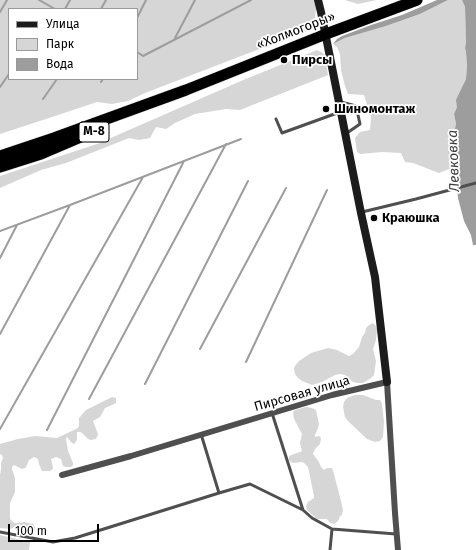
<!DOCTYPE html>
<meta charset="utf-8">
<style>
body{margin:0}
#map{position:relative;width:476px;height:550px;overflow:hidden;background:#fff;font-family:"Fira Sans",sans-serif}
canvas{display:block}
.legend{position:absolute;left:8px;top:8px;width:130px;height:72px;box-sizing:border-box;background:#fff;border:1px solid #999;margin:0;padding:5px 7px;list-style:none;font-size:12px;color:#000}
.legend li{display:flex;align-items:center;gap:8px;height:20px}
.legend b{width:20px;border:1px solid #999}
.scale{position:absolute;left:8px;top:524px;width:91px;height:18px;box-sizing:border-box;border:2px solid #000;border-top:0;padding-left:5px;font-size:12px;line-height:14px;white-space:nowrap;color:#000;-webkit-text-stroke:3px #fff;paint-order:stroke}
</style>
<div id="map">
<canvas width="476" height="550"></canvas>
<ul class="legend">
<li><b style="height:5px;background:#1c1c1c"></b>Улица</li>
<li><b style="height:11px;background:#d6d6d6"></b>Парк</li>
<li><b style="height:11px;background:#9d9d9d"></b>Вода</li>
</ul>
<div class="scale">100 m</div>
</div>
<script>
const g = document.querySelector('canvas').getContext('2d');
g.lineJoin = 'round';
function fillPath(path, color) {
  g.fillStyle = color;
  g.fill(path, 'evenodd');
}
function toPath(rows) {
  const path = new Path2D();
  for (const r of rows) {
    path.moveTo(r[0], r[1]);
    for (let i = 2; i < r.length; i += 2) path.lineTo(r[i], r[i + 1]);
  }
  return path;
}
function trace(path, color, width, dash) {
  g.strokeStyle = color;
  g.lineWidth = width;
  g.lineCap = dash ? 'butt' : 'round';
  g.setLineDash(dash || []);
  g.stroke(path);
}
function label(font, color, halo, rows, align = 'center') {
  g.font = font + ' "Fira Sans",sans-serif';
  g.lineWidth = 3.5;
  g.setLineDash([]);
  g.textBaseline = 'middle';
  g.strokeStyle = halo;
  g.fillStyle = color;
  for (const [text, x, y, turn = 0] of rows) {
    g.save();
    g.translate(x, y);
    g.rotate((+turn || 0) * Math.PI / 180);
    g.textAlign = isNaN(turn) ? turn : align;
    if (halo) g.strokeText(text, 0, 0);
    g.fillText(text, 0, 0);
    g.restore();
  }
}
const green = toPath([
 [0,0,314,0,316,8,314,26,305,32,285,40,281,39,276,42,275,43,145,93,128,101,112,104,97,102,46,119,0,134],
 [9,9,137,9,137,79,9,79],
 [345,0,377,0,358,4],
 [448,0,462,0,465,7,466,42,465,48,466,52,467,66,466,79,457,100,457,107,454,114,456,124,454,133,456,144,454,182,449,169,439,173,413,163,405,162,401,153,382,152,360,154,357,152,355,138,360,132,370,130,371,117,364,95,348,94,345,86,341,70,340,54,337,47,333,44,345,38,386,26,420,14],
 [317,50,323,53,325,56,328,75,240,110,226,109,195,114,175,123,166,129,156,127,150,138,139,140,129,138,66,163,41,170,0,188,0,176,97,144,241,81],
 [373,323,376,326,377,330,376,340,373,349,376,361,374,375,371,378,363,383,358,383,353,382,345,375,340,374,335,375,322,382,312,385,302,381,298,378,295,374,294,369,295,366,299,361,311,353,328,348,337,350,349,356,353,354,359,347,362,337,365,333,366,328,369,325],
 [355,395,363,395,376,400,380,400,382,404,384,422,383,437,380,441,375,442,367,439,348,421,345,417,343,407,344,402,347,398],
 [112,397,116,398,116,403,112,405,105,408,100,417,93,421,98,434,97,437,96,439,91,440,88,439,82,433,80,432,77,432,77,440,74,444,72,443,67,437,66,439,68,451,73,463,73,465,71,467,66,467,63,466,61,459,56,457,51,459,53,468,52,470,50,471,42,471,39,464,38,459,34,457,29,460,26,467,25,468,22,469,14,465,12,467,12,469,15,478,15,492,10,503,10,519,13,522,15,523,25,522,33,524,35,528,35,531,30,532,23,528,15,527,10,529,0,528,0,475,1,470,1,463,3,458,2,455,0,454,0,444,18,439,35,436,57,438,78,428,79,426,79,418,86,410],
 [306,407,312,408,316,410,319,424,318,428,315,435,315,437,319,436,321,438,320,444,315,449,313,454,319,462,321,467,324,470,327,468,332,468,334,474,341,501,343,510,342,515,340,516,338,521,334,524,330,523,327,519,317,519,307,510,306,506,308,502,314,498,314,496,308,467,304,463,302,462,293,463,291,462,289,460,289,457,291,455,300,452,302,451,300,443,302,434,294,419,293,412,295,410],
 [0,535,30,542,29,550,0,550]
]);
const water = toPath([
 [437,0,448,0,420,14,386,26,345,38,333,44,337,39,342,36,371,25,402,15],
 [462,0,476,0,476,245,473,245,471,235,464,221,458,198,457,187,454,182,456,144,454,133,456,124,454,114,457,107,456,100,466,79,467,66,466,52,465,48,466,42,465,7]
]);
const stream = toPath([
 [39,0,55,9],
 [65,9,70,0],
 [101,9,106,0],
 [0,12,7,0],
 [137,18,146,0],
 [175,38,195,0],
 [137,52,143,56,251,0],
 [101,82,103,79],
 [0,87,9,74],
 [43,99,57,79],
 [0,231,70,205,241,139],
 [0,258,17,225],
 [0,334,70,205],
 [200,349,286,188],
 [246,362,327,190],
 [145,384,248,181],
 [89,399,226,144],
 [0,429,143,177],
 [47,430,184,161]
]);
const lane = toPath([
 [341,102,356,106,360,124,347,133],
 [276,119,282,133,340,112],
 [362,212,416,199,476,183],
 [272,413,303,510],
 [219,493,250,484,303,510,312,518,332,529,330,550],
 [332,529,396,534],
 [0,532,53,542,75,538,219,493,201,434]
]);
const street = toPath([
 [62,475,131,456,332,395,387,382,395,513,398,550]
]);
const secondary = toPath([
 [318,0,321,12,361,213,375,277,387,382]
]);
const highway = toPath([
 [0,156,54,138,186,90,326,34,417,0],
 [0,167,41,154,102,128]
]);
const markers = [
 [284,60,4,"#000"],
 [326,109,4,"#000"],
 [374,218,4,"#000"]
];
const shields = [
 [94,132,30]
];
const shieldNames = [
 ["М-8",94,132]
];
const streetNames = [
 ["«Холмогоры»",296,31,-21],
 ["Пирсовая улица",302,394,-16]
];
const poiNames = [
 ["Пирсы",292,60],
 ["Шиномонтаж",334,109],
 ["Краюшка",382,218]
];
const waterNames = [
 ["Левковка",454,161,-92]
];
fillPath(green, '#d6d6d6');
fillPath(water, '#9d9d9d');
trace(stream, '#9d9d9d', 2);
trace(highway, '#dbdbdb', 12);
trace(lane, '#4f4f4f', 3);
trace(street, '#4f4f4f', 6);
trace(secondary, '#1c1c1c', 8);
trace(highway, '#000', 11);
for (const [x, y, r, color] of markers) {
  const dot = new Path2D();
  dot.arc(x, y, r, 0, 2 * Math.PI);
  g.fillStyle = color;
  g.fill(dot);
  trace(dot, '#fff', 1.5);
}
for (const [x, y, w] of shields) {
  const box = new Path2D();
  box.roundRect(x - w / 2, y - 10, w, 20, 3);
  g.fillStyle = '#fff';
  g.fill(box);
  trace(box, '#000', 1);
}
label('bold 12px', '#000', null, shieldNames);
label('13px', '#000', '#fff', streetNames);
label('bold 13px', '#000', '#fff', poiNames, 'left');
label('italic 14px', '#3e3e3e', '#fff', waterNames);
</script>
